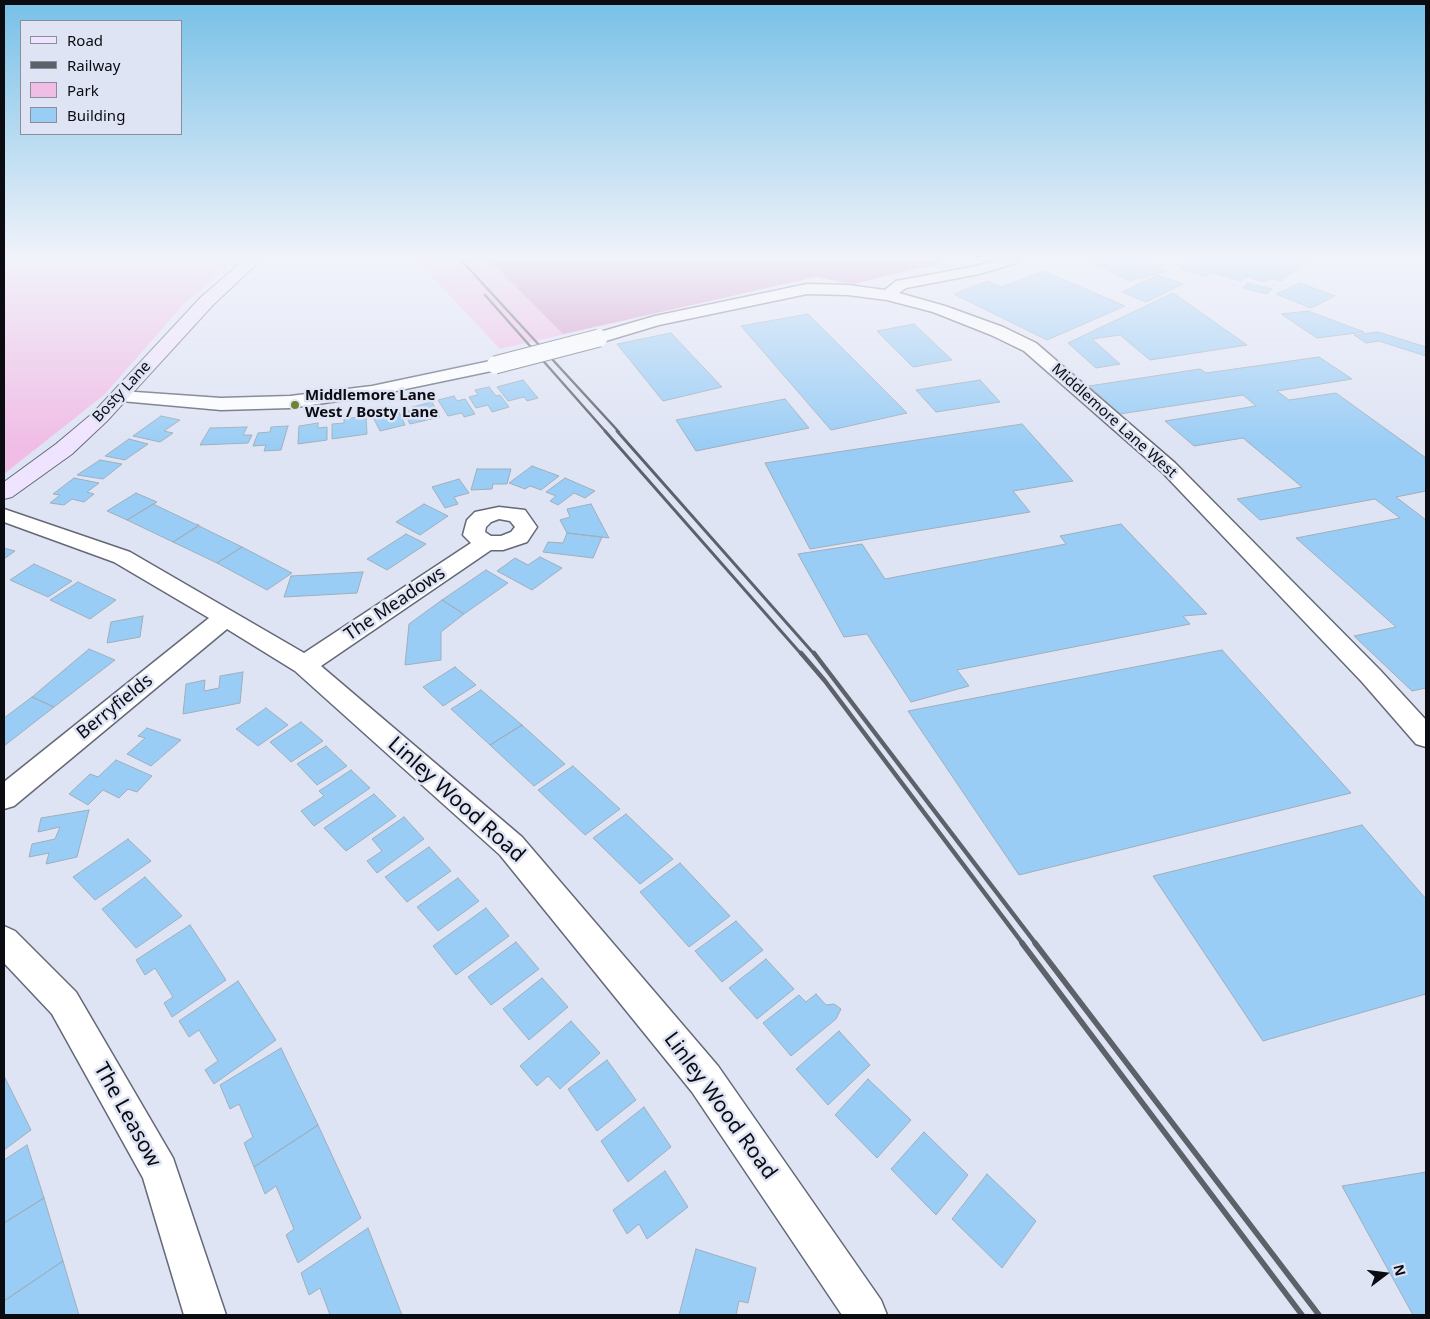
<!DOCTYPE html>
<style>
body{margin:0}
#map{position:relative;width:1430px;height:1319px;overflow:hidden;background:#dfe4f5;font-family:"Noto Sans",sans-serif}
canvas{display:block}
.frame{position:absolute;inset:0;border:5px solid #0a0c11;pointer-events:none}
.legend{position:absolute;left:20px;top:20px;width:162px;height:115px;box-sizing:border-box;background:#dfe4f5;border:1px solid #8a8e9a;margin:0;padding:6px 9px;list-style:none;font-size:15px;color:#0a0c11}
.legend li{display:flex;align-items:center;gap:10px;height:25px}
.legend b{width:25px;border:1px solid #8a8e9a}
.north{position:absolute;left:1360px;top:1249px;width:50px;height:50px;-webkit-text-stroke:4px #dfe4f5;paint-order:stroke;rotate:75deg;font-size:14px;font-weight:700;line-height:20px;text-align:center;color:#0a0c11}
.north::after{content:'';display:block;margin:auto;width:18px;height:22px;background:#0a0c11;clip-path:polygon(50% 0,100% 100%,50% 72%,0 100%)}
</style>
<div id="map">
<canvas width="1430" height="1319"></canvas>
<div class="frame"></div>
<ul class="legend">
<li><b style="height:6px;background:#efe4ff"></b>Road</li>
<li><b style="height:6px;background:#5d616a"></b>Railway</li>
<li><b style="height:14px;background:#f0bde6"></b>Park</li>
<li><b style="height:14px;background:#9acdf5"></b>Building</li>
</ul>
<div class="north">N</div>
</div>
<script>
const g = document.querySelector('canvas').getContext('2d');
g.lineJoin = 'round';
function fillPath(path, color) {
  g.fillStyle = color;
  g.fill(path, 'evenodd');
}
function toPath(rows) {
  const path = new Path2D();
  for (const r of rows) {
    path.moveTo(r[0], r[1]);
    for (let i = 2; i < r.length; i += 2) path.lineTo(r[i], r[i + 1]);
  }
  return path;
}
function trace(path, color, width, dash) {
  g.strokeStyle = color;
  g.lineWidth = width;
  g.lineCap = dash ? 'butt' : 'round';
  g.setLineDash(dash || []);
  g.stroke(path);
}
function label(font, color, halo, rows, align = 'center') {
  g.font = font + ' "Noto Sans",sans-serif';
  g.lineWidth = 5;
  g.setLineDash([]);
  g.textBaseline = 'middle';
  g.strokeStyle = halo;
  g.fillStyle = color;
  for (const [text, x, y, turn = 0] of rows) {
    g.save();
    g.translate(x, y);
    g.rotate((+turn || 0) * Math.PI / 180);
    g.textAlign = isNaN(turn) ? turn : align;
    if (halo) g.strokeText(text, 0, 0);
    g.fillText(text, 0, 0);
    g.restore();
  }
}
const green = toPath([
 [4,260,235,260,184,304,104,395,4,474],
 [416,260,939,260,941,263,853,284,816,277,500,349]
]);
const forest = toPath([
 [489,260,939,260,941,263,853,284,816,277,563,334]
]);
const building = toPath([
 [1089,260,1145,260,1166,271,1129,281,1089,260],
 [1193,260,1299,260,1305,262,1281,281,1270,278,1265,282,1247,277,1241,281,1212,273,1206,277,1180,269,1193,260],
 [1044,271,1125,306,1047,340,954,294,988,281,1002,287,1044,271],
 [1158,275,1183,284,1146,302,1122,292,1158,275],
 [1248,283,1272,289,1267,294,1243,288,1248,283],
 [1300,283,1335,296,1311,308,1276,294,1300,283],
 [1173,293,1247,345,1150,360,1120,335,1092,339,1120,364,1096,368,1068,343,1173,293],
 [1308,311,1364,332,1317,338,1281,314,1308,311],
 [808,314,907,413,831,430,741,326,808,314],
 [914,324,952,360,913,367,877,331,914,324],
 [1378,332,1426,347,1426,356,1379,341,1366,343,1354,335,1378,332],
 [671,333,722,387,663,401,617,344,671,333],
 [1319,357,1352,379,1277,391,1289,400,1336,393,1426,458,1426,491,1396,497,1426,520,1426,688,1412,691,1354,636,1396,627,1296,538,1400,518,1375,499,1260,520,1237,499,1302,487,1243,438,1194,446,1165,421,1256,406,1243,395,1120,414,1089,386,1200,369,1206,373,1319,357],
 [523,380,538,398,527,401,524,397,508,401,497,387,523,380],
 [980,380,1000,402,936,412,916,390,980,380],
 [489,387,496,396,500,395,509,407,492,412,488,405,476,408,469,397,478,395,475,390,489,387],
 [454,396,457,401,465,399,475,414,464,417,462,413,448,416,438,400,454,396],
 [785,399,809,428,696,451,676,420,785,399],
 [432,402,440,417,410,424,404,412,413,410,412,407,432,402],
 [387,412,388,415,399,412,405,425,380,431,372,415,387,412],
 [161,416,180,420,164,431,173,433,160,442,133,436,161,416],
 [366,416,367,434,332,439,332,424,344,423,344,419,366,416],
 [318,423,318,428,327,427,327,440,298,444,299,426,318,423],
 [1022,424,1073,481,1013,491,1030,512,810,549,765,463,1022,424],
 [288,426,281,450,264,451,266,445,253,446,258,433,270,432,271,427,288,426],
 [247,427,243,435,252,435,248,443,200,445,210,428,247,427],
 [129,439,148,444,125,460,105,456,129,439],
 [100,460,122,464,103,479,77,475,100,460],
 [532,466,559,476,541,490,530,486,525,489,509,483,532,466],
 [477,469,511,469,507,484,493,484,492,489,471,490,477,469],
 [74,478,99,483,87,492,94,494,84,502,72,499,64,505,50,503,60,495,53,494,74,478],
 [565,478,595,491,585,498,574,493,558,505,550,501,556,496,546,492,565,478],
 [459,479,469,493,454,497,458,504,445,508,432,487,459,479],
 [136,493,157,502,127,520,107,511,136,493],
 [153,504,195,524,199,525,173,542,127,520,153,504],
 [424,504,448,516,420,535,396,522,424,504],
 [591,504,609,538,567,533,560,520,570,517,567,509,591,504],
 [1121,524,1207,614,1183,616,1190,624,957,670,969,686,911,702,867,634,844,637,798,554,862,544,885,579,1066,544,1060,536,1121,524],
 [199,526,242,547,217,563,173,542,199,526],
 [567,533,602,537,593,558,543,552,548,542,563,543,567,533],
 [406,534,426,544,387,570,367,559,406,534],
 [242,547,292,573,267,590,217,563,242,547],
 [4,548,15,551,4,559,4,548],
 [540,557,562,568,532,590,497,571,515,558,528,565,540,557],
 [34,564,72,581,48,597,10,580,34,564],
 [486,570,508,583,464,614,442,600,486,570],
 [363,572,357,593,284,597,291,576,363,572],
 [78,582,116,600,90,619,50,600,78,582],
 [442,600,464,614,441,632,441,660,405,665,409,624,442,600],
 [143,616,140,637,107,643,111,622,143,616],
 [89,649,115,660,54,707,32,697,89,649],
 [1222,650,1351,793,1019,875,908,711,1222,650],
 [455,667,476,685,443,706,423,687,455,667],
 [243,672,240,703,183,714,186,684,205,680,204,691,219,688,220,676,243,672],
 [481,690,522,725,490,745,451,709,481,690],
 [32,697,54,707,4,746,4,718,32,697],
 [266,708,288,725,258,746,236,729,266,708],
 [301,722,323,741,291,762,270,742,301,722],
 [522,725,565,764,534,786,490,745,522,725],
 [147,728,181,740,151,766,127,754,145,738,138,736,147,728],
 [326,746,347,766,317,785,297,764,326,746],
 [116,760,152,776,137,792,128,789,119,798,103,790,88,805,69,794,90,774,98,777,116,760],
 [573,766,620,809,585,835,538,790,573,766],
 [351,770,370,788,314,826,301,811,324,796,319,791,351,770],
 [374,794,396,816,346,851,324,828,374,794],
 [89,810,77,857,46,864,49,853,29,857,32,844,55,839,60,827,38,832,41,818,89,810],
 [626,814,673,859,640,884,593,838,626,814],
 [404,817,424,839,377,873,367,861,382,851,372,839,404,817],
 [1362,825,1426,899,1426,994,1263,1041,1153,876,1362,825],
 [128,839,151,861,95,900,73,877,128,839],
 [429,847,451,871,407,902,385,877,429,847],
 [680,863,730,916,689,947,640,892,680,863],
 [145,877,182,916,136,948,102,909,145,877],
 [458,878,479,901,438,931,417,907,458,878],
 [486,908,509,936,456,975,433,946,486,908],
 [736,921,763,950,722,982,695,951,736,921],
 [190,925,226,980,172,1017,164,1003,173,997,155,968,145,975,136,960,190,925],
 [516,942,539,969,491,1005,468,977,516,942],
 [766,959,794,989,757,1019,729,988,766,959],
 [542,978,568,1007,529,1040,503,1009,542,978],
 [238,981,276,1040,214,1084,205,1070,218,1061,199,1030,189,1037,179,1021,238,981],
 [816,994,826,1005,834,1004,841,1009,836,1019,791,1056,763,1023,799,995,806,1002,816,994],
 [571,1021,600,1053,560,1089,548,1076,537,1086,520,1066,571,1021],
 [839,1031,870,1065,828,1105,796,1069,839,1031],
 [281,1048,318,1125,254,1167,244,1143,253,1137,239,1104,230,1109,220,1085,281,1048],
 [607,1060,636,1100,597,1131,568,1089,607,1060],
 [4,1076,31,1130,4,1150,4,1076],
 [868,1079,911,1120,877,1158,835,1115,868,1079],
 [644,1107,671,1147,628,1182,601,1141,644,1107],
 [318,1125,361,1218,298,1263,286,1235,294,1229,276,1186,265,1194,254,1167,318,1125],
 [924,1132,968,1175,936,1215,891,1169,924,1132],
 [27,1145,44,1198,4,1223,4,1160,27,1145],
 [665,1171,688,1207,647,1239,639,1224,627,1234,613,1210,665,1171],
 [1426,1172,1426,1315,1413,1315,1342,1186,1426,1172],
 [987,1174,1036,1221,1002,1268,952,1219,987,1174],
 [44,1198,63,1261,4,1301,4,1223,44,1198],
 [368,1228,402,1315,330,1315,320,1288,309,1295,301,1273,368,1228],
 [696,1249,756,1268,748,1303,739,1301,736,1315,679,1315,696,1249],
 [63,1261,79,1315,4,1315,4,1301,63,1261]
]);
const minor = toPath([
 [996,260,1018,260,1016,263,979,274,906,288,899,293,945,306,1003,327,1036,343,1175,463,1380,670,1426,720,1426,747,1416,744,1362,682,1161,471,1024,351,991,335,933,312,887,300,848,295,807,294,659,325,599,343,593,342,591,338,593,334,655,316,807,284,848,285,885,290,896,281,977,266,996,260],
 [495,360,501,361,504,365,501,369,372,396,290,408,221,410,121,401,115,400,112,396,115,392,121,391,221,398,290,396,372,386,495,360],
 [499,507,525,510,537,527,527,542,503,550,491,550,321,666,522,837,718,1066,881,1300,887,1315,842,1315,692,1092,500,855,295,671,227,629,14,806,4,809,4,782,209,618,114,562,4,522,4,509,130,552,304,653,471,543,463,535,467,520,475,512,499,507],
 [499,519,510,521,515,527,511,532,501,536,491,536,485,532,486,527,491,522,499,519],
 [4,926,15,931,76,992,173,1158,226,1315,184,1315,143,1178,52,1014,4,963,4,926]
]);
const secondary = toPath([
 [244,260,261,260,213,305,107,421,72,454,12,497,4,499,4,482,56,444,93,413,201,297,244,260]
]);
const railFar3 = toPath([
 [461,260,619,432],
 [485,295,606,432]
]);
const railFar2 = toPath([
 [605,431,802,655],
 [617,431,815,655]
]);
const railFar1 = toPath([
 [801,653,825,681,1023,944],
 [814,653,1036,944]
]);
const rail = toPath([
 [1022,943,1302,1315],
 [1035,943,1319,1315]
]);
const minorBridge = toPath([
 [495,365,599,338]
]);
const markers = [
 [295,405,5,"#708333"]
];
const farStreetnames = [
 ["Bosty Lane",122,392,-47],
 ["Middlemore Lane West",1114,421,42]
];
const farPoinames = [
 ["Middlemore Lane",305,396],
 ["West / Bosty Lane",305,413]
];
const streetNames = [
 ["The Meadows",395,604,-34],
 ["Berryfields",115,707,-39]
];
const nearStreetnames = [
 ["Linley Wood Road",456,800,42],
 ["Linley Wood Road",720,1106,54],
 ["The Leasow",127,1115,61]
];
fillPath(green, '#f0bde6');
fillPath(forest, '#d295c7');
fillPath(building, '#9acdf5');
trace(building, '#9faeba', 1);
trace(minor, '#646877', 3);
trace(secondary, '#646877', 2);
fillPath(minor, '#fff');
fillPath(secondary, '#efe4ff');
trace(railFar3, '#5d616a', 2.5);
trace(railFar2, '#5d616a', 3);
trace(railFar1, '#5d616a', 4.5);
trace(rail, '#5d616a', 5.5);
trace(minorBridge, '#646877', 19, []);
trace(minorBridge, '#fff', 17);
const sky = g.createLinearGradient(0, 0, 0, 445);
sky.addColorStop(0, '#77c0e7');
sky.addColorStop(0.58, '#f1f3fa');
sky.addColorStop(1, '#f1f3fa00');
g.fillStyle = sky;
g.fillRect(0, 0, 1430, 445);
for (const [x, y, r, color] of markers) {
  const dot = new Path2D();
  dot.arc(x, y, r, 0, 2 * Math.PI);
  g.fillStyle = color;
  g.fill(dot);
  trace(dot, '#dfe4f5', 2);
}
label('15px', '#0a0c11', '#dfe4f5', farStreetnames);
label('bold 15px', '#0a0c11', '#dfe4f5', farPoinames, 'left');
label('18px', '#0a0c11', '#dfe4f5', streetNames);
label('21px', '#0a0c11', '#dfe4f5', nearStreetnames);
</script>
